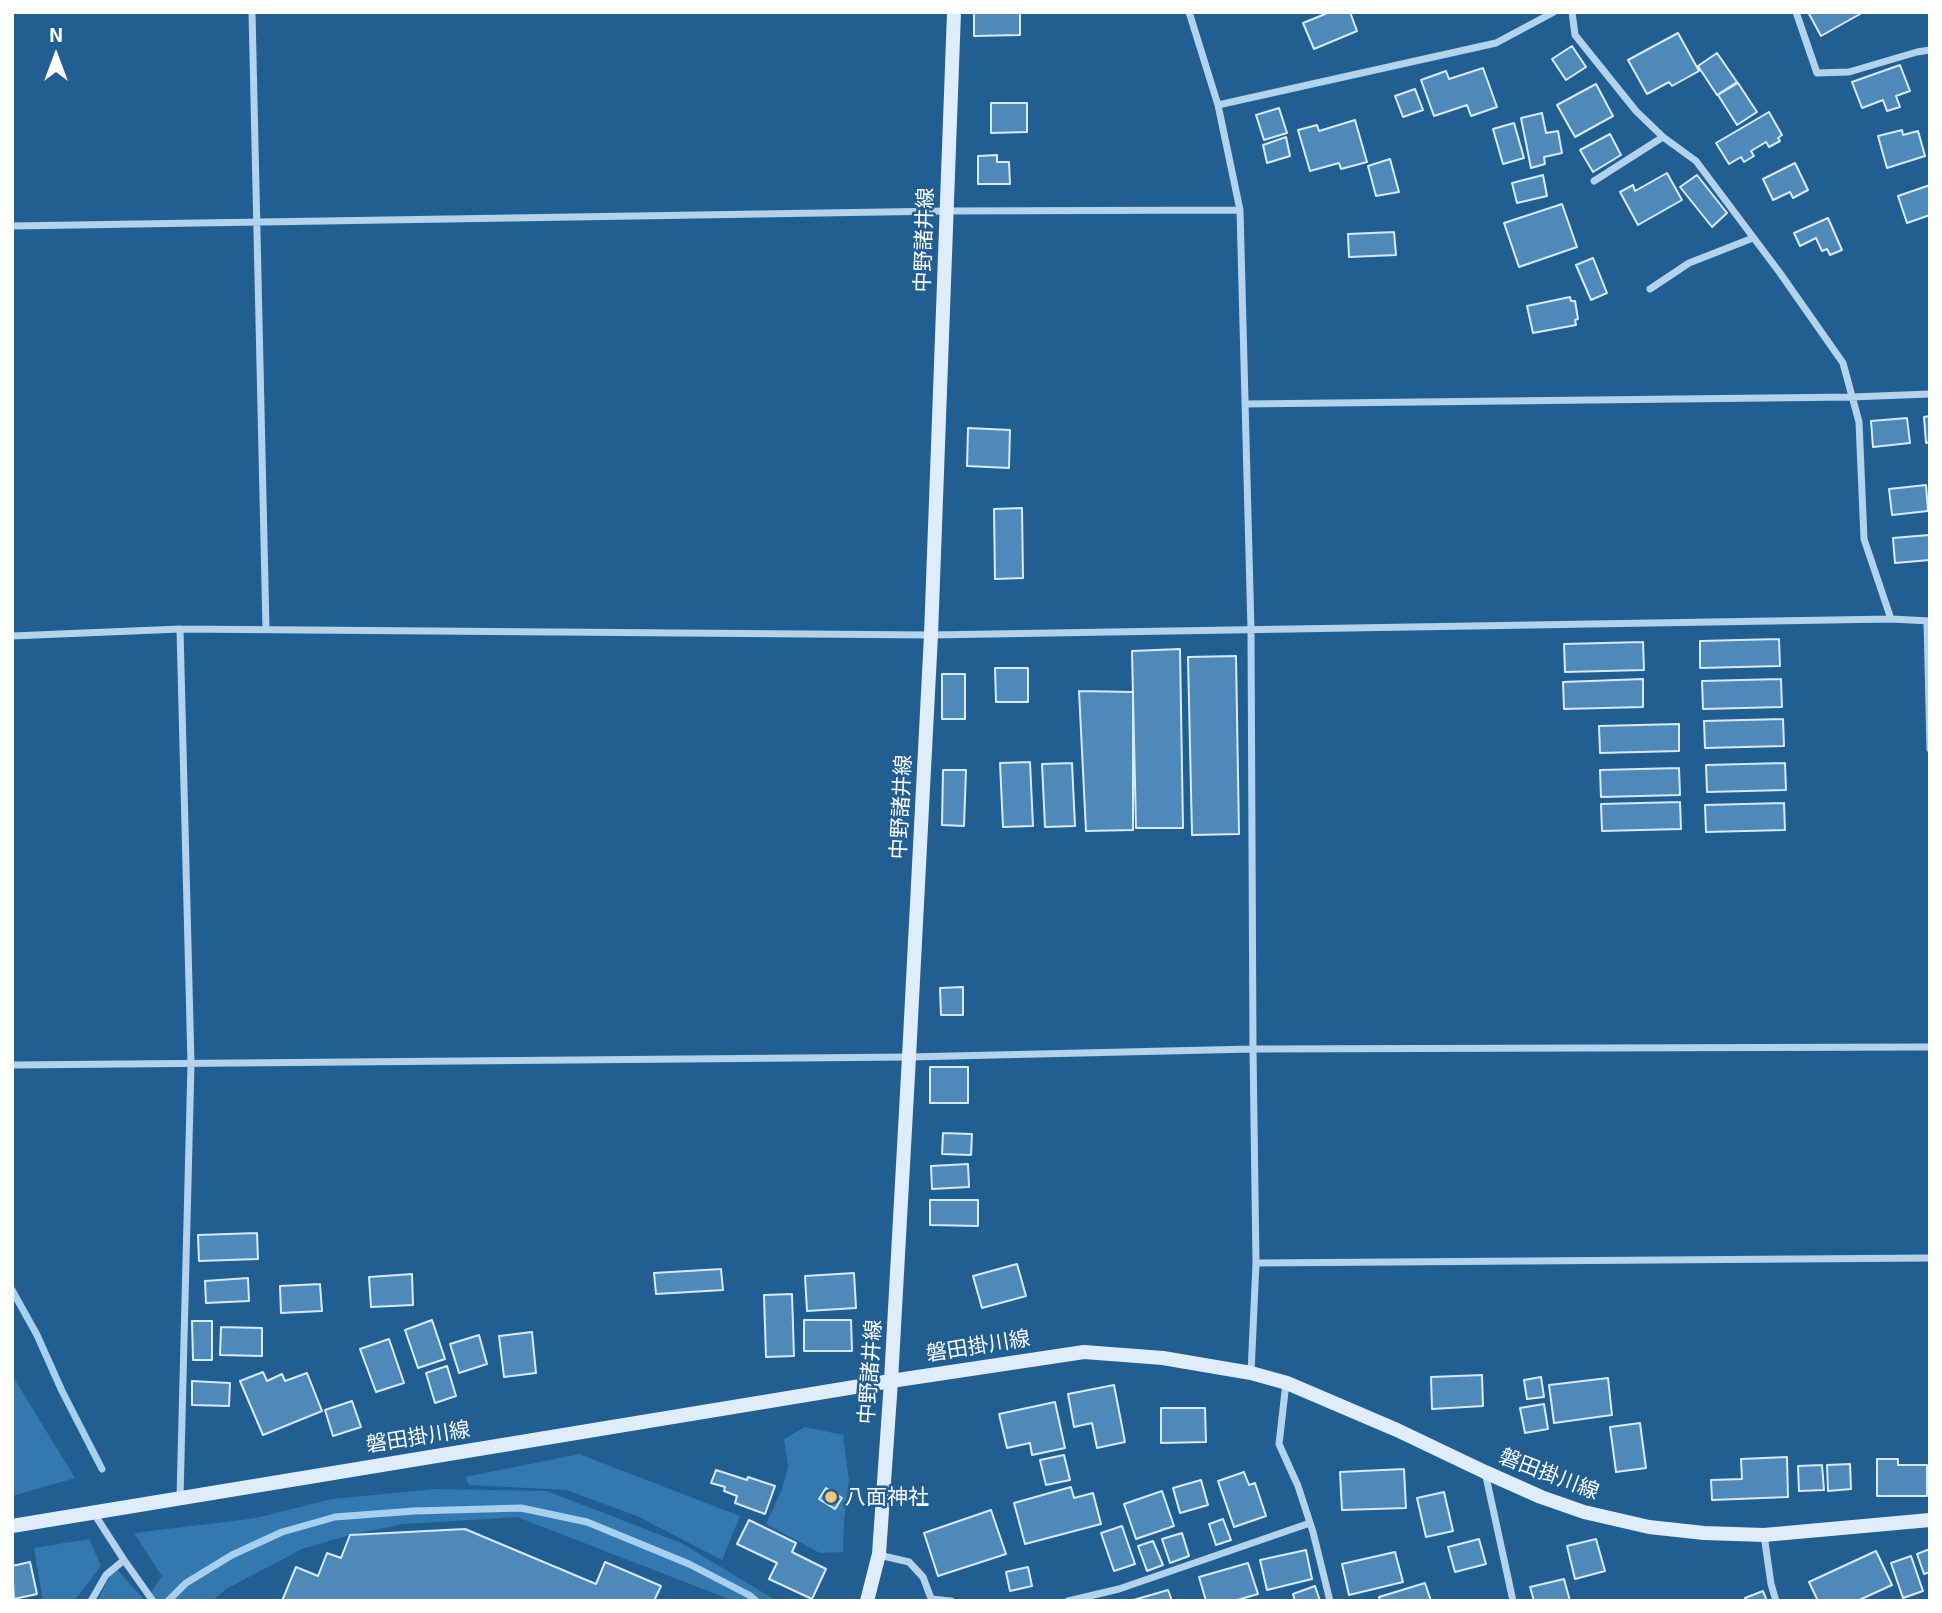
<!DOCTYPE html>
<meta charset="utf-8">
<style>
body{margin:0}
#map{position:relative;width:1942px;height:1613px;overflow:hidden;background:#215e92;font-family:"Exo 2",sans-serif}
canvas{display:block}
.frame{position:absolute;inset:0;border:14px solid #fff;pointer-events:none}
.north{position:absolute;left:21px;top:21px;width:70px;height:70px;-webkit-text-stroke:5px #215e92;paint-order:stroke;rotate:0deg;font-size:19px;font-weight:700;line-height:28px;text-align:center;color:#fff}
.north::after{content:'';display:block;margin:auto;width:24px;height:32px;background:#fff;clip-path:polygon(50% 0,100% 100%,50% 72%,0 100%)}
</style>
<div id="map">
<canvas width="1942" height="1613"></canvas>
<div class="frame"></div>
<div class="north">N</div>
</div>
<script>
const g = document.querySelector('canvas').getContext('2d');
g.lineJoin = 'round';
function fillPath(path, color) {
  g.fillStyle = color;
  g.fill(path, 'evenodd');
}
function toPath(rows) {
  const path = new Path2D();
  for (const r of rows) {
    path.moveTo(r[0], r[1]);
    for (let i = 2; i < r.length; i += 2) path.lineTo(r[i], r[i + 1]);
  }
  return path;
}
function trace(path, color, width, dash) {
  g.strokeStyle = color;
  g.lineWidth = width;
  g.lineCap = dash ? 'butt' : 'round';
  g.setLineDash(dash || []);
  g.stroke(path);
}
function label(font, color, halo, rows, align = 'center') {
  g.font = font + ' "Exo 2","Noto Sans JP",sans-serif';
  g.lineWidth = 5;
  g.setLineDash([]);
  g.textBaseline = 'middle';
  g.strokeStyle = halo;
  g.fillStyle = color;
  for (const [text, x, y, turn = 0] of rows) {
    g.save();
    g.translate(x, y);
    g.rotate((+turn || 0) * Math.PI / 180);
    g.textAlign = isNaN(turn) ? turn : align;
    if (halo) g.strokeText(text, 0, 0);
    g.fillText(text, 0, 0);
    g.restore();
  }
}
const green = toPath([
 [12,1375,75,1478,12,1496],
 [805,1427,843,1435,849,1480,844,1521,843,1552,820,1553,766,1524,782,1489,788,1467,784,1439],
 [579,1454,740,1516,722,1560,637,1516,567,1490,469,1485,465,1477],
 [435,1489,547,1491,681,1543,777,1601,734,1601,517,1517,403,1524,350,1535,302,1549,226,1589,212,1601,145,1601,162,1576,134,1533,256,1518,332,1499],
 [89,1539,101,1566,74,1601,43,1601,34,1548],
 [115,1567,145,1601,97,1601]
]);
const stream = toPath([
 [12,1290,37,1335,62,1391,102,1469],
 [168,1601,186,1583,232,1555,282,1532,335,1517,414,1511,521,1508,587,1522,689,1564,749,1595,756,1601]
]);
const building = toPath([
 [974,12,1020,12,1020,35,974,36,974,12],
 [1330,12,1350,12,1357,31,1314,49,1303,23,1330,12],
 [1808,12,1859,12,1860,14,1821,36,1808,12],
 [1678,33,1699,71,1672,86,1669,82,1647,94,1628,60,1678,33],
 [1572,46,1586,67,1566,80,1552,59,1572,46],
 [1717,53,1737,82,1717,95,1698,66,1717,53],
 [1900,65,1910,91,1896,96,1900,107,1887,111,1883,100,1862,108,1852,82,1900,65],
 [1483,68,1497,107,1471,116,1467,105,1434,116,1421,80,1446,71,1449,79,1483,68],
 [1738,83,1757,112,1737,125,1718,95,1738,83],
 [1596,84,1613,116,1575,137,1557,105,1596,84],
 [1415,89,1423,110,1403,117,1395,96,1415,89],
 [991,103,1027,103,1027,132,991,133,991,103],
 [1279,108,1287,133,1264,140,1256,115,1279,108],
 [1769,112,1782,135,1778,138,1780,141,1769,147,1766,142,1751,151,1754,156,1744,162,1741,157,1729,164,1716,143,1769,112],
 [1542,113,1546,133,1558,131,1562,153,1544,157,1545,164,1531,168,1521,118,1542,113],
 [1355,120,1367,162,1341,169,1339,163,1310,171,1298,130,1317,125,1319,131,1355,120],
 [1514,123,1524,158,1503,164,1493,129,1514,123],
 [1902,130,1903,135,1918,131,1925,156,1887,168,1878,136,1902,130],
 [1610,134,1621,155,1593,172,1580,150,1610,134],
 [1286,137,1290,156,1267,163,1263,145,1286,137],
 [997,155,997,162,1009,162,1010,184,978,184,978,156,997,155],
 [1390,159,1399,192,1376,196,1368,166,1390,159],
 [1795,163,1808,190,1793,198,1790,192,1773,200,1763,179,1795,163],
 [1667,173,1682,200,1638,225,1620,192,1633,185,1635,191,1667,173],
 [1543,175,1547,196,1517,203,1512,183,1543,175],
 [1697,175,1727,213,1712,227,1680,187,1697,175],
 [1930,185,1930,215,1907,223,1898,196,1930,185],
 [1562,204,1577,247,1519,267,1504,223,1562,204],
 [1828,218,1842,250,1830,255,1827,249,1822,251,1816,238,1800,246,1794,233,1828,218],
 [1394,232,1396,255,1349,257,1348,234,1394,232],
 [1593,258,1607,293,1591,300,1576,265,1593,258],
 [1570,297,1571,301,1575,301,1578,319,1575,320,1576,325,1533,333,1527,306,1570,297],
 [1930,416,1930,442,1926,443,1924,417,1930,416],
 [1907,418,1910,443,1873,447,1871,421,1907,418],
 [968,428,1010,430,1009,468,967,466,968,428],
 [1926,485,1928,511,1892,515,1889,489,1926,485],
 [1022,508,1023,578,995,579,994,509,1022,508],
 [1929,535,1930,560,1895,563,1893,538,1929,535],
 [1779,639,1780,666,1700,668,1700,641,1779,639],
 [1643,642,1644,670,1565,672,1564,644,1643,642],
 [1180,649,1183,828,1136,828,1132,651,1180,649],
 [1236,656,1239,834,1192,835,1188,657,1236,656],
 [995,668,1028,668,1028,702,996,702,995,668],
 [942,674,965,674,965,719,942,719,942,674],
 [1643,679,1643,707,1564,709,1563,682,1643,679],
 [1781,679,1782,707,1703,709,1702,681,1781,679],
 [1079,691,1133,692,1133,830,1086,831,1079,691],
 [1783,719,1784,746,1705,748,1704,721,1783,719],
 [1679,724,1679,751,1600,753,1599,726,1679,724],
 [1030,762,1033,826,1003,827,1000,763,1030,762],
 [1072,763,1075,826,1045,827,1042,764,1072,763],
 [1785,763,1786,790,1707,792,1706,765,1785,763],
 [1679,768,1680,795,1601,797,1600,770,1679,768],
 [943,770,966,770,964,826,942,825,943,770],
 [1680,802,1681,829,1602,831,1601,804,1680,802],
 [1784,803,1785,830,1706,832,1705,805,1784,803],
 [963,987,963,1015,941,1015,940,988,963,987],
 [930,1067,968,1067,968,1103,930,1103,930,1067],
 [943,1133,972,1134,971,1155,942,1154,943,1133],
 [968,1164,969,1187,932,1189,931,1166,968,1164],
 [930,1200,978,1200,978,1226,930,1225,930,1200],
 [257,1233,258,1259,199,1261,198,1235,257,1233],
 [1017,1264,1026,1296,982,1308,973,1276,1017,1264],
 [721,1269,723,1290,656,1294,654,1273,721,1269],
 [854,1273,856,1308,807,1311,805,1276,854,1273],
 [412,1274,413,1305,371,1307,369,1277,412,1274],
 [248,1278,249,1301,206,1303,205,1281,248,1278],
 [320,1284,322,1311,281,1313,280,1286,320,1284],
 [792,1294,794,1356,766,1357,764,1295,792,1294],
 [432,1320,445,1359,418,1368,405,1330,432,1320],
 [804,1320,851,1320,852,1351,804,1351,804,1320],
 [192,1321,212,1321,212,1360,193,1360,192,1321],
 [221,1327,262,1328,262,1356,220,1355,221,1327],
 [532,1332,536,1373,504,1377,499,1336,532,1332],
 [479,1335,487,1364,459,1373,450,1344,479,1335],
 [389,1339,404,1383,376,1392,360,1349,389,1339],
 [447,1366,456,1396,435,1403,426,1373,447,1366],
 [263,1372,267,1381,282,1374,285,1381,307,1373,322,1411,263,1435,240,1381,263,1372],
 [1482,1375,1483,1406,1432,1409,1431,1377,1482,1375],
 [1541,1377,1544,1397,1527,1399,1524,1380,1541,1377],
 [1608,1378,1612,1415,1554,1423,1549,1385,1608,1378],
 [192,1381,230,1383,229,1406,192,1405,192,1381],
 [1114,1385,1125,1442,1097,1448,1092,1423,1074,1427,1068,1394,1114,1385],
 [352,1401,361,1427,333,1436,325,1410,352,1401],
 [1055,1402,1065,1448,1032,1455,1030,1443,1007,1448,999,1414,1055,1402],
 [1544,1404,1548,1429,1525,1433,1520,1408,1544,1404],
 [1161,1408,1205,1408,1206,1442,1161,1443,1161,1408],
 [1640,1423,1646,1468,1616,1472,1610,1427,1640,1423],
 [1064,1455,1070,1480,1046,1485,1040,1460,1064,1455],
 [1787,1457,1788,1497,1712,1500,1711,1480,1742,1479,1741,1459,1787,1457],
 [1877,1459,1898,1459,1898,1465,1927,1465,1927,1496,1877,1496,1877,1459],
 [1850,1464,1851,1489,1828,1491,1827,1465,1850,1464],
 [1822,1465,1824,1490,1799,1491,1798,1466,1822,1465],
 [1404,1469,1406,1508,1342,1510,1340,1472,1404,1469],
 [716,1470,747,1480,748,1477,775,1486,765,1514,735,1503,737,1496,724,1491,725,1487,711,1483,716,1470],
 [1244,1472,1249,1485,1255,1483,1266,1516,1234,1527,1218,1481,1244,1472],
 [1201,1480,1208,1505,1180,1513,1173,1488,1201,1480],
 [1071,1487,1074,1498,1093,1493,1101,1524,1025,1544,1014,1503,1071,1487],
 [826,1488,842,1498,835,1509,819,1499,826,1488],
 [1162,1491,1174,1526,1136,1539,1124,1504,1162,1491],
 [1444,1492,1453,1531,1426,1537,1417,1498,1444,1492],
 [991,1510,1006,1554,938,1576,924,1533,991,1510],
 [1223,1519,1231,1540,1216,1545,1209,1524,1223,1519],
 [749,1520,796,1543,792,1552,826,1569,812,1599,769,1579,777,1563,737,1544,749,1520],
 [1122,1526,1135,1564,1114,1571,1101,1533,1122,1526],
 [465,1529,596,1584,605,1562,661,1586,654,1601,282,1601,296,1567,318,1576,327,1553,341,1558,350,1535,465,1529],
 [1182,1533,1189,1556,1170,1563,1162,1539,1182,1533],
 [1479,1539,1486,1564,1455,1572,1448,1547,1479,1539],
 [1596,1539,1605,1571,1575,1579,1567,1546,1596,1539],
 [1153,1541,1163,1565,1147,1571,1138,1546,1153,1541],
 [1930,1549,1930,1572,1924,1574,1917,1554,1930,1549],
 [1306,1550,1312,1579,1267,1590,1260,1560,1306,1550],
 [1876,1551,1892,1585,1857,1601,1818,1601,1809,1582,1876,1551],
 [1395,1552,1403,1582,1349,1595,1342,1564,1395,1552],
 [1911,1556,1923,1591,1903,1598,1891,1563,1911,1556],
 [30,1562,37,1594,14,1599,12,1566,30,1562],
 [1248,1563,1258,1594,1234,1601,1206,1601,1199,1577,1248,1563],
 [1028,1567,1032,1586,1010,1591,1006,1572,1028,1567],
 [1564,1579,1570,1601,1534,1601,1530,1587,1564,1579],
 [1425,1583,1431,1601,1380,1601,1379,1597,1425,1583],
 [1315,1586,1320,1601,1295,1601,1293,1594,1315,1586],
 [1168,1590,1172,1601,1130,1601,1168,1590],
 [1763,1591,1767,1601,1746,1601,1745,1598,1763,1591]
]);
const minor = toPath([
 [252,12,266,629],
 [1189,12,1218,105,1240,210,1251,630,1253,1049,1256,1263,1251,1373],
 [1572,12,1575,35,1636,111,1663,137,1696,161,1780,273,1843,363,1859,422,1864,539,1891,619],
 [1796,12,1817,73,1849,72,1917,52,1930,50],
 [1218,105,1496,43,1554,12],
 [1594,181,1663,137],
 [12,226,946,211,1240,210],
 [1650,289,1689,263,1753,238],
 [1245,404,1852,397,1930,394],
 [1927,621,1930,749],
 [180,629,191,1064,180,1497],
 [12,636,180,629,931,635,1891,619,1930,621],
 [12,1065,909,1057,1253,1049,1930,1047],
 [1256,1263,1930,1258],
 [1286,1383,1279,1444,1298,1486,1313,1532,1330,1601],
 [1485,1472,1513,1601],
 [93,1512,124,1560,153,1601],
 [1764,1535,1771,1584,1776,1601],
 [879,1555,909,1562,923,1577,932,1601],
 [931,1599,951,1601],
 [91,1601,106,1575,124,1560],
 [1068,1601,1119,1589,1310,1523]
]);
const secondary = toPath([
 [12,1526,891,1381,1084,1352,1163,1358,1251,1373,1287,1383,1397,1430,1485,1472,1541,1497,1584,1512,1649,1527,1704,1533,1764,1535,1930,1520],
 [867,1601,879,1554,891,1381,909,1057,931,635,954,12]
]);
const markers = [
 [831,1497,7,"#fac674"]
];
const streetNames = [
 ["中野諸井線",924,240,-88],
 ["中野諸井線",901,807,-87],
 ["磐田掛川線",978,1346,-9],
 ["中野諸井線",870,1372,-86],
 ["磐田掛川線",418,1437,-9],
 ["磐田掛川線",1549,1474,21]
];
const poiNames = [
 ["八面神社",845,1497]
];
fillPath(green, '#3478b0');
trace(stream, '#a7cfee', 7);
fillPath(building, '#4e89ba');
trace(building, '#d8ebfa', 2);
trace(minor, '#b3d3ed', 7);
trace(secondary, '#dfedfa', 14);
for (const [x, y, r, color] of markers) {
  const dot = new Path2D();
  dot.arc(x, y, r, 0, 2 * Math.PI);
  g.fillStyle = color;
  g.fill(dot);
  trace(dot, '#215e92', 2.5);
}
label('21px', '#fff', '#215e92', streetNames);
label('21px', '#fff', '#215e92', poiNames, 'left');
</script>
